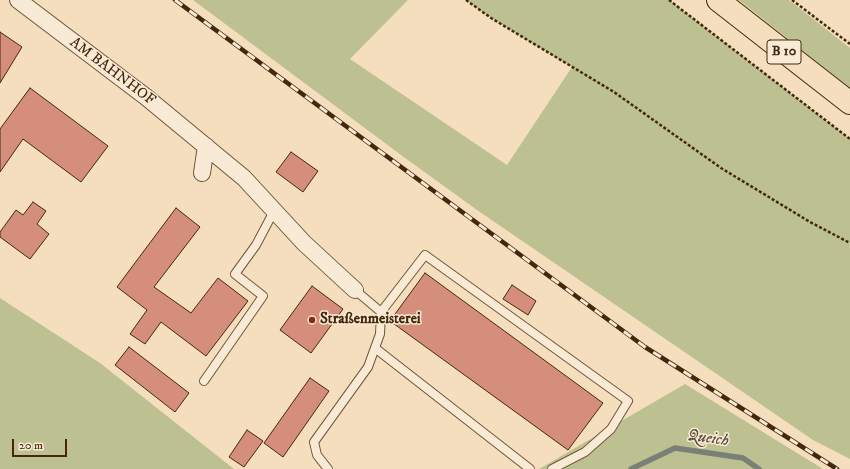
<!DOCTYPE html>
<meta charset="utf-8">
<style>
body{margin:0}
#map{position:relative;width:850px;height:469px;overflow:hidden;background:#f5debe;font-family:"IM FELL DW Pica",serif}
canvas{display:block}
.scale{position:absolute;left:12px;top:439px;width:55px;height:18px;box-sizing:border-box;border:2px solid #44280d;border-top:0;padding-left:5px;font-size:12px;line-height:14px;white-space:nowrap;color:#44280d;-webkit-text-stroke:3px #f8ead5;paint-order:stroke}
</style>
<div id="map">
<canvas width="850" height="469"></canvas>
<div class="scale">20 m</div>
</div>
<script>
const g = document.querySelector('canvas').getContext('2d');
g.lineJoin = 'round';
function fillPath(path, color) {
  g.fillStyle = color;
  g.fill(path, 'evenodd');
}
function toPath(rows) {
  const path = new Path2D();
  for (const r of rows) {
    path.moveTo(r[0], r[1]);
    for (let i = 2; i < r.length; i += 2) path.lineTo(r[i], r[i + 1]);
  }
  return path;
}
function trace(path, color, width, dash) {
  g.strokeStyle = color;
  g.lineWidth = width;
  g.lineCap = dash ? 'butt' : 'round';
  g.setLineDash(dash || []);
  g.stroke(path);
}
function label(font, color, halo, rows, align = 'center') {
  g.font = font + ' "IM FELL DW Pica",serif';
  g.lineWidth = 3;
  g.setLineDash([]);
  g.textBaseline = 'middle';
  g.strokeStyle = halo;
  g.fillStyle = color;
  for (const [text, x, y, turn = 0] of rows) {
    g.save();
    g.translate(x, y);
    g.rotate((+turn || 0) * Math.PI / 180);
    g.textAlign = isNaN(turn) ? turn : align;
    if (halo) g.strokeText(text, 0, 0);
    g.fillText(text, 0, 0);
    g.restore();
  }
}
const green = toPath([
 [193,0,408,0,350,59,507,165,572,67,491,18,466,0,669,0,850,139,850,459,813,440,477,210,401,155],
 [739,0,789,0,850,48,850,88],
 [0,298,100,363,234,469,0,469],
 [685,384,823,469,539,469]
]);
const stream = toPath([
 [631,469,675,448,743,458,759,469]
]);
const building = toPath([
 [0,32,22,47,0,83,0,32],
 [30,88,108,146,81,182,23,139,0,172,0,129,30,88],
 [291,152,318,171,303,192,276,172,291,152],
 [33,202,46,211,37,224,49,234,30,259,0,237,0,232,16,210,23,215,33,202],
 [176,208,200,227,154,287,191,313,218,278,248,301,206,356,161,322,145,344,130,334,147,310,117,287,176,208],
 [425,273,603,403,568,450,390,321,425,273],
 [512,285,536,301,528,315,503,299,512,285],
 [312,286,343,309,311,353,280,330,312,286],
 [129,347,189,393,175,412,115,365,129,347],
 [310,378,329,391,283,457,264,443,310,378],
 [247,430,263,441,244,467,229,457,247,430]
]);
const path = toPath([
 [466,0,491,18,614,92,721,168,810,222,850,243],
 [669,0,850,139],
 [792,0,850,44]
]);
const lane = toPath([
 [355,290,381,312],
 [375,348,530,469],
 [204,381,263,296,235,274,256,245,274,211],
 [328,469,317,455,314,442,368,367,380,334,381,312,425,255,628,401,611,429,585,452,552,469]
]);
const street = toPath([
 [18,0,146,97,244,178,304,243,355,290],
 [202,173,206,146]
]);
const highway = toPath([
 [718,0,850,103]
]);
const rail = toPath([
 [175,0,645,347,837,469]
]);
const markers = [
 [312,320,4,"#8f2418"]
];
const shields = [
 [784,52,34]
];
const shieldNames = [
 ["B 10",784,52]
];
const streetNames = [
 ["AM BAHNHOF",112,72,37]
];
const poiNames = [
 ["Straßenmeisterei",320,320]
];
const waterNames = [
 ["Queich",708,439,8]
];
fillPath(green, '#bdc191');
trace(stream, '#7b8076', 5.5);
fillPath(building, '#d48e7b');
trace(building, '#44280d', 1);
trace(lane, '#705639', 10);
trace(street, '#705639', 18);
trace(highway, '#44280d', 24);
trace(path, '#44280d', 2.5, [3, 2]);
trace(lane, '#f8ead5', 8);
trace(street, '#f8ead5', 16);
trace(highway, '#f5debe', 22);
trace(rail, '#44280d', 4.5);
trace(rail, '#f8ead5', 3, [9]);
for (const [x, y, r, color] of markers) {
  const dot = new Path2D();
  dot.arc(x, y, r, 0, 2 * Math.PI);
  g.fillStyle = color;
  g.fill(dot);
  trace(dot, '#f8ead5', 1.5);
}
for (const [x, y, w] of shields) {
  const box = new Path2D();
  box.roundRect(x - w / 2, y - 12, w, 24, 3);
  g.fillStyle = '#f8ead5';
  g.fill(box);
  trace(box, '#44280d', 1);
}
label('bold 14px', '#44280d', null, shieldNames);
label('15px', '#44280d', '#f8ead5', streetNames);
label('bold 15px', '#44280d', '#f8ead5', poiNames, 'left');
label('italic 16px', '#5b4c39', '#f8ead5', waterNames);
</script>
